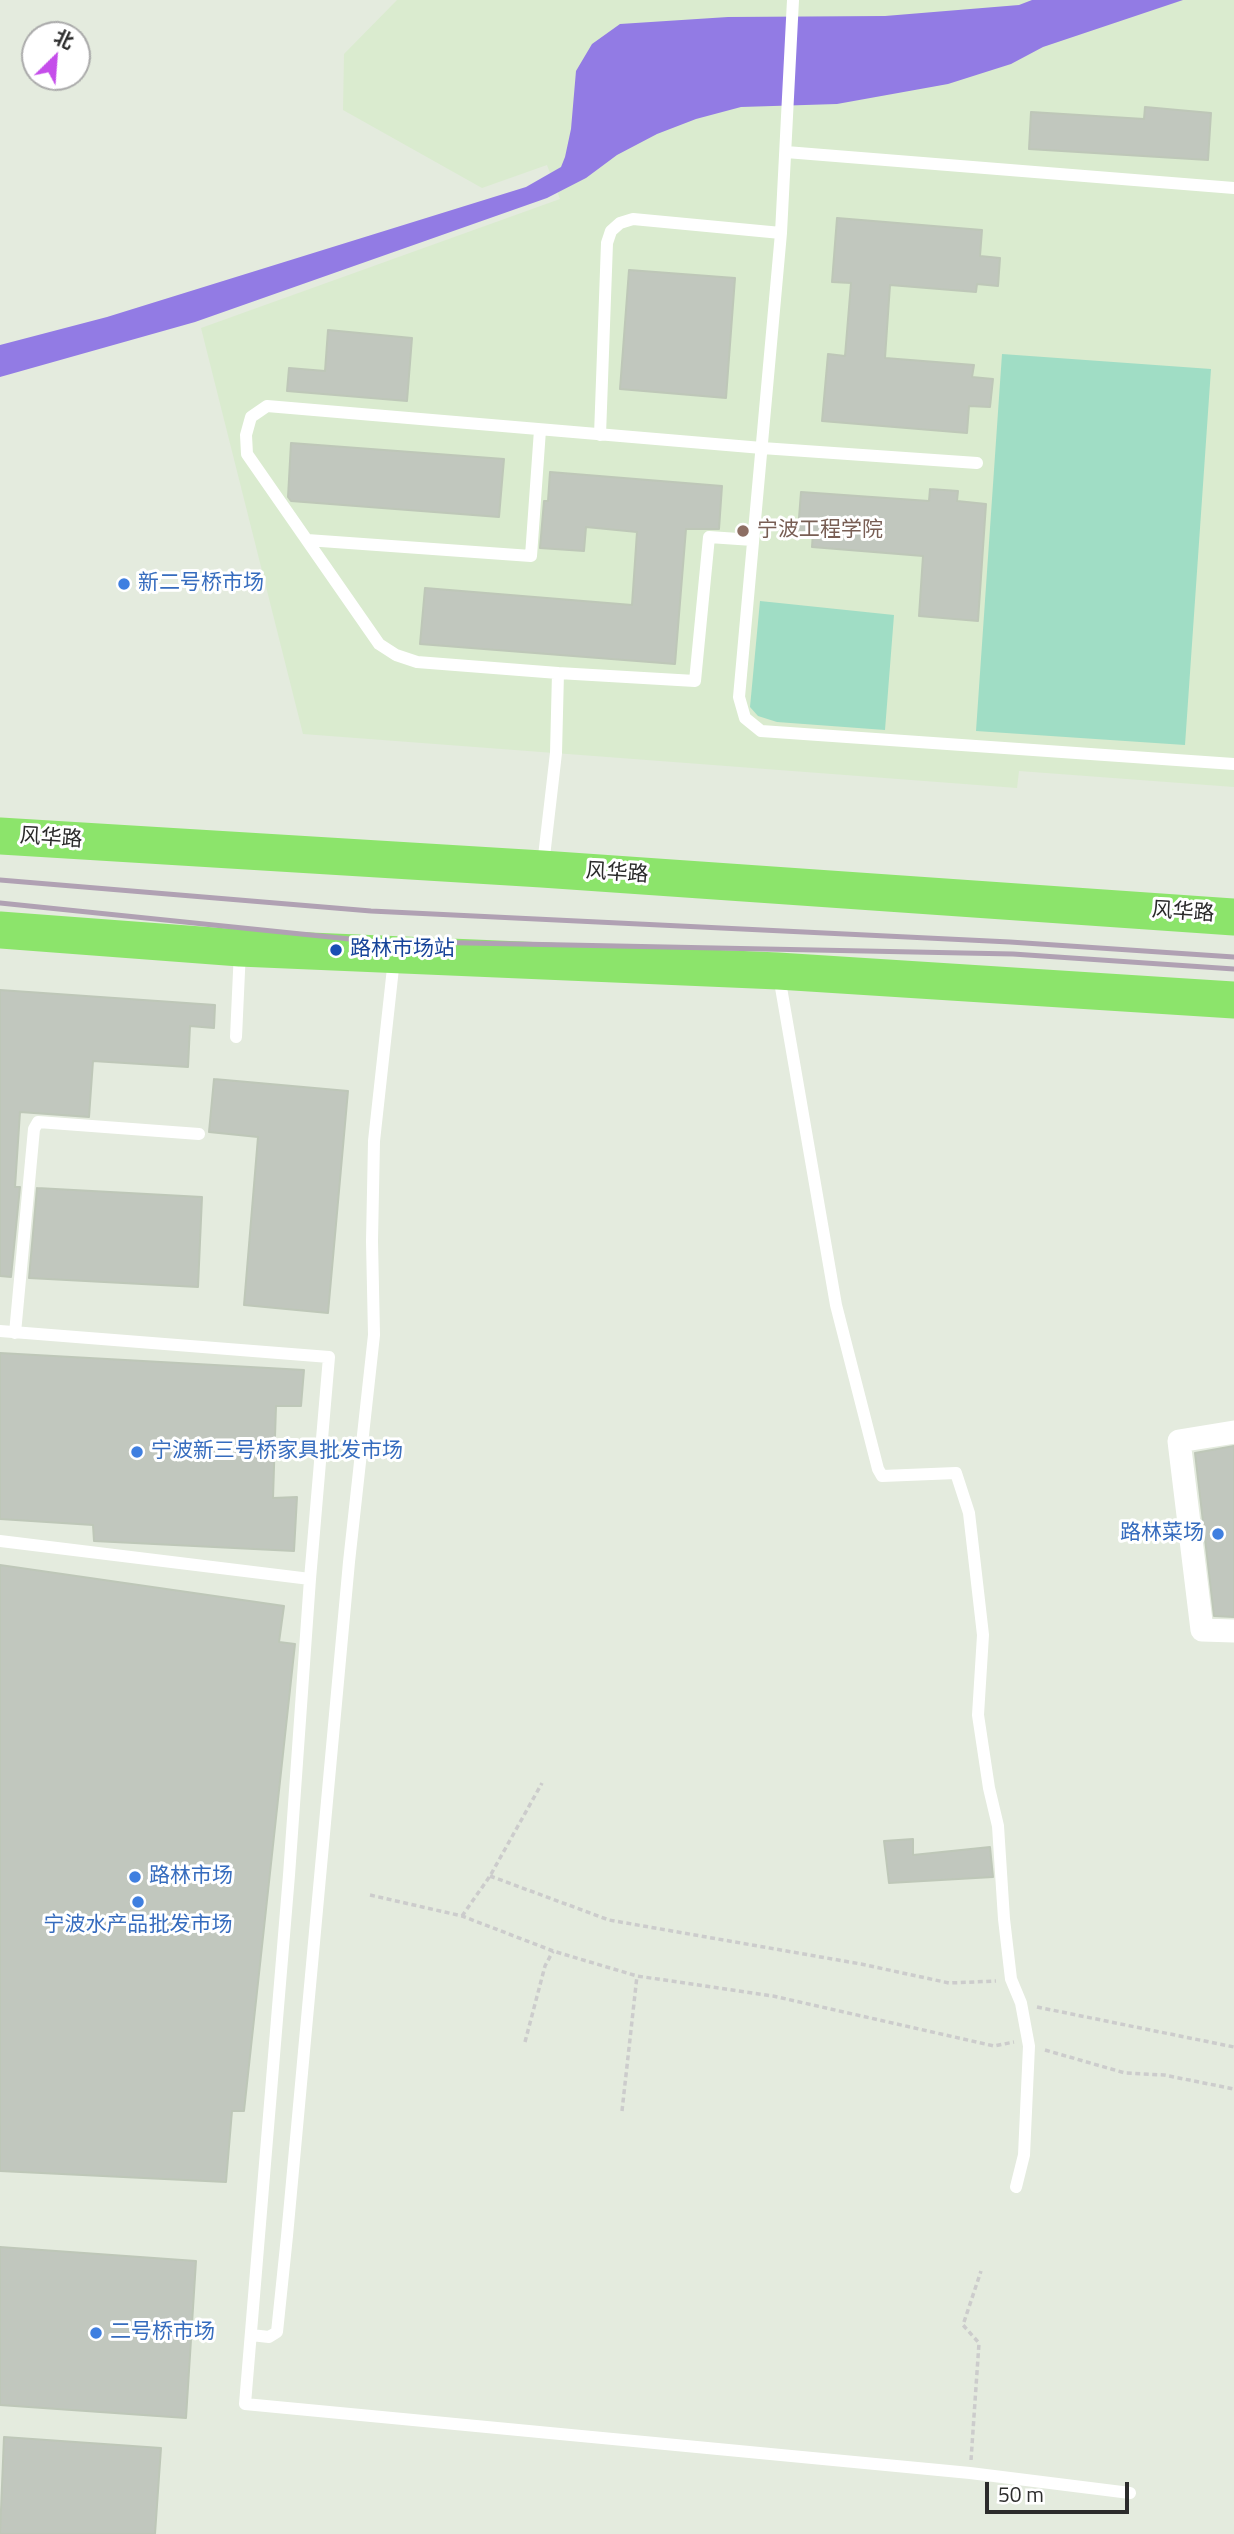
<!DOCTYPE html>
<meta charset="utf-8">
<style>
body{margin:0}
#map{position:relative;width:1234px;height:2534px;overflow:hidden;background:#e4ebde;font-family:"Titillium Web","Noto Sans SC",sans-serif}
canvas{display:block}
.north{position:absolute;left:21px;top:21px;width:70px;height:70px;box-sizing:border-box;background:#fff;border:2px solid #aaa;border-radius:50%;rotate:25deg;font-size:19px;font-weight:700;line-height:28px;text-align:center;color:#2b2b2b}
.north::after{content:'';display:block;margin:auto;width:24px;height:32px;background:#c54dea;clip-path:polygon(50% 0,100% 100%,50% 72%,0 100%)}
.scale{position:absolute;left:985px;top:2482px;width:144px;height:32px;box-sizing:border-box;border:4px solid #2b2b2b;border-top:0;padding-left:9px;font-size:21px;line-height:24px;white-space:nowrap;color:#2b2b2b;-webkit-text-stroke:5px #fff;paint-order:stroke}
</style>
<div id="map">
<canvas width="1234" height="2534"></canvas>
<div class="north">北</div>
<div class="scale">50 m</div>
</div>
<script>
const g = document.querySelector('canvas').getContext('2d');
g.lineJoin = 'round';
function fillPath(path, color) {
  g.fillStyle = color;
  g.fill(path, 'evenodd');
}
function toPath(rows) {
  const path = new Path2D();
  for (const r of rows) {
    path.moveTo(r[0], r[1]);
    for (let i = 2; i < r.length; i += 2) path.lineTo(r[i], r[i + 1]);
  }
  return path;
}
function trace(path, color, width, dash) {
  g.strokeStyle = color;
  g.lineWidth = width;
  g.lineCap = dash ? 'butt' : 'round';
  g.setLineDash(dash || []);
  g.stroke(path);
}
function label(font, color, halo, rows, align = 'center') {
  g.font = font + ' "Titillium Web","Noto Sans SC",sans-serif';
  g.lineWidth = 6;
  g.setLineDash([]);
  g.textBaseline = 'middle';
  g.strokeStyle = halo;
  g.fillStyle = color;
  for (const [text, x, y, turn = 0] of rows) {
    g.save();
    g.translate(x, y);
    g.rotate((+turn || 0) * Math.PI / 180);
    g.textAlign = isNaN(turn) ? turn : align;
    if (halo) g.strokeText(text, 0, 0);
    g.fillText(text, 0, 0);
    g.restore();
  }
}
const education = toPath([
 [397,0,1234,0,1234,787,1019,771,1017,788,303,734,201,328,560,199,547,165,482,188,343,110,344,54]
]);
const green = toPath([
 [1002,354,1211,369,1185,745,976,731],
 [760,601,894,615,885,730,777,722,758,716,750,707]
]);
const water = toPath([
 [1032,0,1183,0,1043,47,1011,64,948,84,837,104,741,107,696,119,657,134,617,155,586,178,547,198,195,322,0,377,0,345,107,317,526,187,561,167,565,157,571,129,576,71,592,44,620,24,728,17,885,16,1019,5]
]);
const building = toPath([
 [1145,107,1211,113,1208,160,1029,149,1031,112,1144,119,1145,107],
 [837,218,982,230,980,256,1000,258,998,286,977,284,976,292,890,285,885,358,974,365,972,377,993,379,990,407,969,406,967,433,822,421,828,354,845,356,851,283,832,282,837,218],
 [629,270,735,278,726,398,620,389,629,270],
 [328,330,412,338,407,401,287,391,289,368,325,371,328,330],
 [291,443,504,459,499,517,291,501,288,497,291,443],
 [550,472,722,486,719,529,686,529,675,664,420,644,425,588,632,605,637,532,586,527,584,551,540,548,544,501,548,501,550,472],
 [930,489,958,491,957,501,986,504,978,621,919,616,923,556,812,547,813,532,798,531,801,492,929,501,930,489],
 [0,990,215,1005,214,1028,190,1026,188,1067,93,1061,89,1117,20,1112,15,1187,20,1187,11,1277,0,1276,0,990],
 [214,1079,348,1091,328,1313,244,1305,258,1137,209,1132,214,1079],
 [37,1188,202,1197,198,1287,29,1278,37,1188],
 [0,1353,304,1370,301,1406,276,1406,273,1498,297,1497,294,1551,94,1541,93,1525,0,1519,0,1353],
 [1234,1446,1234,1617,1214,1616,1195,1453,1234,1446],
 [0,1565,284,1606,279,1642,295,1644,244,2111,232,2111,226,2182,0,2171,0,1565],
 [913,1839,913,1855,990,1847,993,1877,889,1883,884,1841,913,1839],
 [0,2247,196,2261,186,2418,0,2405,0,2247],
 [4,2437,161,2448,155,2534,0,2534,4,2437]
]);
const path = toPath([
 [490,1876,609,1920,861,1964,949,1983,996,1981],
 [370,1895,462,1916,553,1951,637,1976,773,1996,994,2046,1014,2042],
 [462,1916,490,1876,542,1783],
 [1037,2007,1234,2047],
 [525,2042,545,1966,553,1951],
 [1045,2050,1125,2073,1164,2075,1234,2089],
 [622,2111,637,1976],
 [971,2460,979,2343,963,2325,981,2271]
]);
const service = toPath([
 [793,0,781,233,739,697,745,718,761,731,1234,764],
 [786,152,1234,188],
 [600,435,607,243,611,231,620,223,633,219,781,233],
 [307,540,531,556,540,430],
 [558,673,417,662,396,655,379,644,247,454,246,435,251,417,267,406,762,448,977,463],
 [543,865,556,753,558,673,695,681,709,537,753,540],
 [779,976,836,1305,878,1469,882,1476,956,1473,969,1513,983,1635,978,1715,989,1788,998,1826,1004,1919,1011,1979,1021,2003,1029,2046,1024,2155,1016,2187],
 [236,1037,240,950],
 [0,1331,329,1357,310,1579,0,1541],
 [15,1333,34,1129,38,1122,199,1134],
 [310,1579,289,1875,245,2404,970,2473,1130,2493],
 [251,2335,269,2337,277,2332,287,2236,349,1562,374,1335,372,1241,374,1141,394,959]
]);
const minor = toPath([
 [1234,1432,1179,1441,1202,1630,1234,1631]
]);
const primary = toPath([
 [0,836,542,869,1234,917],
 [0,930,240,948,778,971,1234,1000]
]);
const rail = toPath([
 [0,880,371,911,1010,942,1234,957],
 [0,903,369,941,1013,954,1234,969]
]);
const markers = [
 [743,531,7,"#8d6e63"],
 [124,584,7,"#3f7fe0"],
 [336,950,7,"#1a4fb4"],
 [137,1452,7,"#3f7fe0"],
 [1218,1534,7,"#3f7fe0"],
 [135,1877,7,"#3f7fe0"],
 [138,1902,7,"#3f7fe0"],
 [96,2333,7,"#3f7fe0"]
];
const educationNames = [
 ["宁波工程学院",757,531]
];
const shopNames = [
 ["新二号桥市场",138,584],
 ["宁波新三号桥家具批发市场",151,1452],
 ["路林菜场",1204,1534,"right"],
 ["路林市场",149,1877],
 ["宁波水产品批发市场",138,1926,"center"],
 ["二号桥市场",110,2333]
];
const streetNames = [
 ["风华路",51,839,4],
 ["风华路",617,874,4],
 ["风华路",1183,913,4]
];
const transitNames = [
 ["路林市场站",350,950]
];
fillPath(education, '#daebcf');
fillPath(green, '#a0ddc5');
fillPath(water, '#927be4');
fillPath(building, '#c1c7be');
trace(building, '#bec7b8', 2);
trace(path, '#ccc', 3.5, [5, 3.5]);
trace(service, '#fff', 12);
trace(minor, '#fff', 23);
trace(primary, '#8ce46b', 37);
trace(rail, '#b0a1b3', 5);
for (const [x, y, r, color] of markers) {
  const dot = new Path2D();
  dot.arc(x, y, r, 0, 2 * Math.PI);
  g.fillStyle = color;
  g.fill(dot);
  trace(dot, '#fff', 2.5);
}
label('21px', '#785e54', '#fff', educationNames, 'left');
label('21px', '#366cbe', '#fff', shopNames, 'left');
label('21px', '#2b2b2b', '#fff', streetNames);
label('21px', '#164399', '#fff', transitNames, 'left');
</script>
